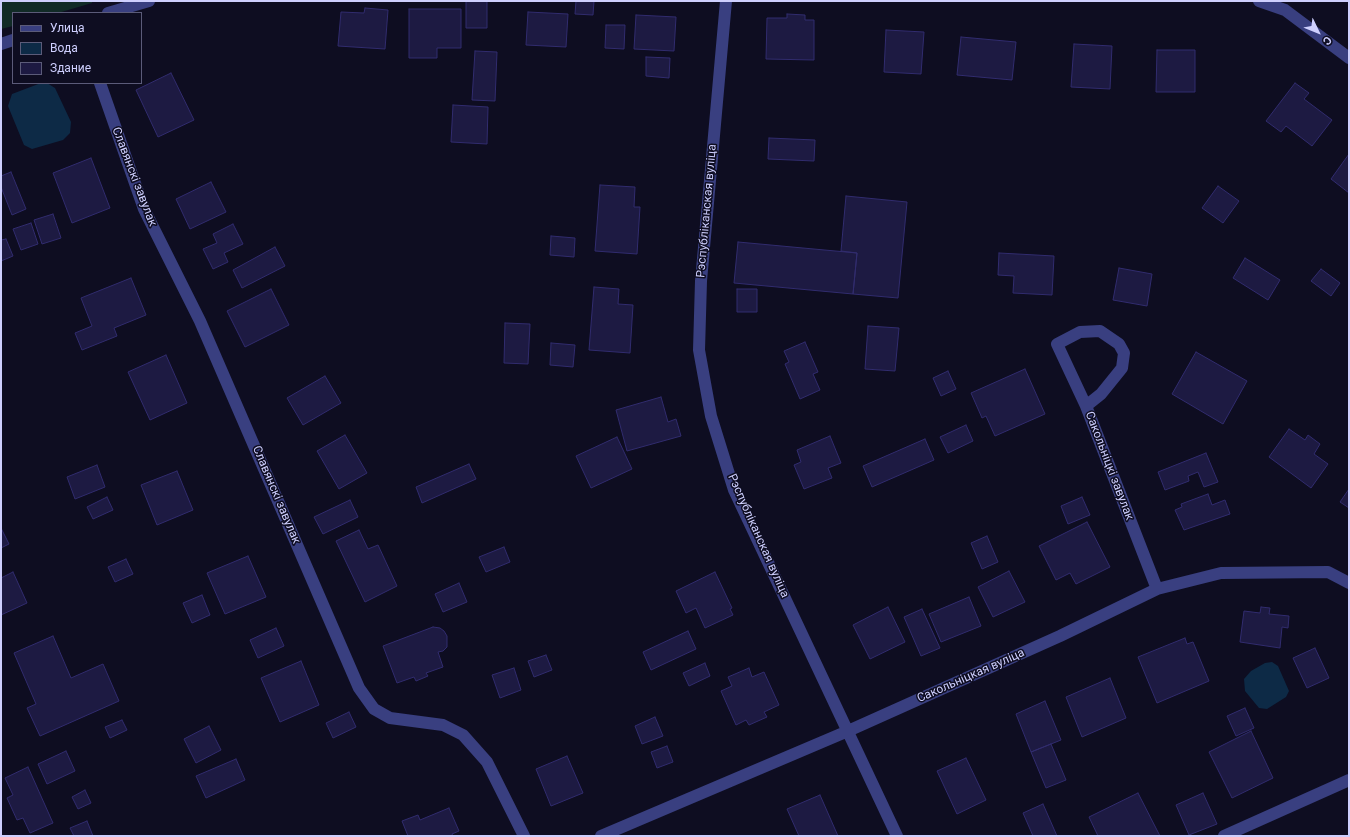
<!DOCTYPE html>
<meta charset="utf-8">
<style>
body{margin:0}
#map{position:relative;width:1350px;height:837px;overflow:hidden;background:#0e0d21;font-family:Roboto,sans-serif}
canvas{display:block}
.frame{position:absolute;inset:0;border:2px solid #cecffe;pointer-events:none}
.legend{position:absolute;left:12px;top:12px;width:130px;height:72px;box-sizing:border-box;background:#0e0d21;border:1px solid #5b5b79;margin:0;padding:5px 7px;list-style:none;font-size:12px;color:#cecffe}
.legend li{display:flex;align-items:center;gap:8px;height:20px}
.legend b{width:20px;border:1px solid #5b5b79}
.north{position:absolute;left:1298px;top:12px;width:40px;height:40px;-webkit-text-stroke:3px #0e0d21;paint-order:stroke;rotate:133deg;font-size:11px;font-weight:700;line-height:16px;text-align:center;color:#cecffe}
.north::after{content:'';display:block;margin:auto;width:14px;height:18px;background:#cecffe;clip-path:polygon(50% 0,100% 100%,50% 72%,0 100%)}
</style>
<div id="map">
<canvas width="1350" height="837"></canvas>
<div class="frame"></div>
<ul class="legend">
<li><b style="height:5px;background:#393f80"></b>Улица</li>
<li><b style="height:11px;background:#0d2a46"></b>Вода</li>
<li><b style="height:11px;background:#1d1a42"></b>Здание</li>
</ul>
<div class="north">С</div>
</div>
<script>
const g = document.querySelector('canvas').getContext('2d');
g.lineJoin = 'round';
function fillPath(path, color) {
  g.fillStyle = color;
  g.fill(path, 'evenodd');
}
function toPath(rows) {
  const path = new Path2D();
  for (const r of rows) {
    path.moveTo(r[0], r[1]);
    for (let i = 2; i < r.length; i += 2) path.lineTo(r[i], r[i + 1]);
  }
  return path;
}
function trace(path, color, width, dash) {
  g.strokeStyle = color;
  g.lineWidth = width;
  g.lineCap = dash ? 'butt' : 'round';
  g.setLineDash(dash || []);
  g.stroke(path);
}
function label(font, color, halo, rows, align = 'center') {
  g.font = font + ' Roboto,sans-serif';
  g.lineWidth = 3;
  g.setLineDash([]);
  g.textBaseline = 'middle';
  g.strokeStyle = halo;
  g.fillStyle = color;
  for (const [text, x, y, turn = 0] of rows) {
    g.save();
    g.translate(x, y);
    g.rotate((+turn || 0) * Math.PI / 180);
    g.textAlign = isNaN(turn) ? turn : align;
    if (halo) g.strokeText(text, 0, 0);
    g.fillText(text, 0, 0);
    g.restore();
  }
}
const green = toPath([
 [1,1,92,1,92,3,58,13,13,13,13,26,1,29]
]);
const water = toPath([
 [41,83,47,83,55,88,71,122,70,133,63,140,32,149,24,145,8,106,12,94],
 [1272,662,1278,666,1289,691,1286,697,1267,709,1259,708,1245,691,1244,679,1251,671,1265,663]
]);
const building = toPath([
 [466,1,487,1,487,28,466,28,466,1],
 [576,1,594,1,593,15,575,14,576,1],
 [365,8,388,10,385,49,338,46,341,12,364,13,365,8],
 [409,9,461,9,461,48,437,48,437,58,409,58,409,9],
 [528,12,568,14,566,47,526,45,528,12],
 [787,14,805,15,805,20,814,20,814,60,766,59,767,18,787,18,787,14],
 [636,15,676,17,674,51,634,49,636,15],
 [606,25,625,25,624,49,605,48,606,25],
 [886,30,924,32,921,74,884,72,886,30],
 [961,37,1016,42,1012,80,957,75,961,37],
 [1074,44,1112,46,1110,89,1071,87,1074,44],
 [1157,50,1195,50,1195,92,1156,92,1157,50],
 [475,51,497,52,495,101,472,100,475,51],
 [646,57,670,58,669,78,646,76,646,57],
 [171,73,194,120,158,137,136,90,171,73],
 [1295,83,1309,93,1304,99,1332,120,1312,146,1286,126,1281,132,1266,121,1295,83],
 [453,105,488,107,487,144,451,142,453,105],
 [769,138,815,140,814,161,768,159,769,138],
 [1349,154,1349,193,1331,179,1349,154],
 [91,158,110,208,72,223,53,173,91,158],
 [11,172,26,209,12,215,1,187,1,176,11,172],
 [211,182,226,212,190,229,176,199,211,182],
 [600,185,635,187,634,207,640,207,637,254,595,251,600,185],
 [1218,186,1239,201,1223,223,1202,208,1218,186],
 [846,196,907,202,898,298,853,294,857,253,841,251,846,196],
 [53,214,61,238,42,244,34,220,53,214],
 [31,223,38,244,21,250,13,229,31,223],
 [233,224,243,244,224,253,228,262,213,269,203,249,217,243,213,234,233,224],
 [551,236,575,238,574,257,550,255,551,236],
 [6,239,13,256,1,261,1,240,6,239],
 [738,242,857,253,853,294,734,283,738,242],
 [275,247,285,266,242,288,233,270,275,247],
 [999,253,1054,256,1052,295,1013,293,1014,276,998,275,999,253],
 [1245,258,1280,280,1268,300,1233,278,1245,258],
 [1119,268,1152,274,1147,306,1113,300,1119,268],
 [1321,269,1340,283,1331,296,1311,281,1321,269],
 [131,278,146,315,114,328,117,336,82,350,75,333,92,326,81,298,131,278],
 [594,287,619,289,618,304,633,305,630,353,589,350,594,287],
 [271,289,289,325,245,347,227,311,271,289],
 [737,289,757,289,757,312,737,312,737,289],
 [505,323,530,324,528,364,504,363,505,323],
 [868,326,899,328,895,371,865,369,868,326],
 [805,342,818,372,813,374,820,390,800,399,785,364,789,362,784,351,805,342],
 [551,343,575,345,573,367,550,365,551,343],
 [1196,352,1247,381,1223,424,1172,394,1196,352],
 [166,355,187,403,150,420,128,372,166,355],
 [1025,369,1045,414,995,436,986,416,982,418,971,393,1025,369],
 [948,371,956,389,941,396,933,378,948,371],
 [325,376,341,403,303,425,287,398,325,376],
 [661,397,668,422,676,419,681,436,627,451,616,410,661,397],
 [966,425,973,441,948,453,940,437,966,425],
 [1289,429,1305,440,1308,435,1320,444,1314,454,1328,464,1311,488,1269,457,1289,429],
 [345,435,367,473,339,489,317,451,345,435],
 [830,436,841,463,828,468,832,478,804,489,794,465,801,462,797,450,830,436],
 [617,437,632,469,591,488,576,456,617,437],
 [925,439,934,460,872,487,863,466,925,439],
 [1206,453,1218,482,1204,487,1198,472,1188,476,1189,481,1165,490,1158,472,1206,453],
 [469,464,476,479,422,503,416,487,469,464],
 [97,465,105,487,75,499,67,477,97,465],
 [177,471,193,510,157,525,141,485,177,471],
 [1349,489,1349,508,1340,502,1349,489],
 [1208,494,1212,505,1225,500,1230,514,1184,530,1175,510,1182,507,1181,504,1208,494],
 [107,497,113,510,93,519,87,507,107,497],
 [1082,497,1090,515,1068,524,1061,506,1082,497],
 [350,500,358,517,323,534,314,517,350,500],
 [1087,522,1110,567,1076,584,1070,573,1056,580,1039,546,1087,522],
 [1,528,9,544,1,548,1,528],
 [359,530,368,549,378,545,397,586,365,602,336,541,359,530],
 [987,536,998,562,982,569,971,543,987,536],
 [504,547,510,562,486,572,479,557,504,547],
 [248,556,266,597,225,614,207,573,248,556],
 [126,559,133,574,115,582,108,567,126,559],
 [1009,571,1025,602,993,617,978,587,1009,571],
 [13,572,27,603,1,615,1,578,13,572],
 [715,572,732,608,730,609,733,615,705,628,696,608,686,613,676,591,715,572],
 [459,583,467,602,443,612,435,594,459,583],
 [202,595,210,615,192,623,183,603,202,595],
 [969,597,981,626,941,642,929,614,969,597],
 [888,607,905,642,870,659,853,625,888,607],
 [1261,607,1270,608,1269,614,1289,616,1288,628,1282,627,1280,648,1240,642,1244,611,1260,613,1261,607],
 [922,609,940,648,921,656,904,617,922,609],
 [433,627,440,628,444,631,447,636,447,647,443,651,438,652,443,667,426,673,428,676,416,681,414,677,397,683,383,646,433,627],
 [276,628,284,646,258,658,250,640,276,628],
 [688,631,696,649,651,670,643,652,688,631],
 [53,636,71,678,103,664,119,701,40,736,27,708,36,704,14,653,53,636],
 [1185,638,1187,644,1193,642,1209,681,1157,703,1138,657,1185,638],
 [1315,648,1329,678,1307,688,1293,658,1315,648],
 [546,655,552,670,534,677,528,661,546,655],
 [301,661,319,705,280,722,261,678,301,661],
 [705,663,710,676,689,686,683,673,705,663],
 [514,668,521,690,500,698,492,675,514,668],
 [749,668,752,677,764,672,779,705,764,712,767,717,749,725,746,720,736,725,721,691,732,686,728,677,749,668],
 [1110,678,1126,718,1082,737,1066,697,1110,678],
 [1045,701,1061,740,1031,752,1016,714,1045,701],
 [1245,708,1254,728,1236,736,1227,716,1245,708],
 [349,712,356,727,333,738,326,723,349,712],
 [655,717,663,736,642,744,635,726,655,717],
 [122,720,127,730,110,738,105,727,122,720],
 [209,726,221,750,196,763,184,739,209,726],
 [1251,731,1273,778,1232,798,1209,752,1251,731],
 [1051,744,1066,780,1046,788,1031,752,1051,744],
 [667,746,673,762,657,768,651,752,667,746],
 [66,751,75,771,47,784,38,764,66,751],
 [567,756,583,793,551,806,536,769,567,756],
 [966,758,986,800,957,814,937,771,966,758],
 [236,759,245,780,206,798,196,776,236,759],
 [28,767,53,823,30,833,23,818,17,820,7,798,13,795,5,778,28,767],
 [85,790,91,803,78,809,72,797,85,790],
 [1138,793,1160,836,1098,836,1089,817,1138,793],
 [1203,793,1217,824,1189,835,1176,805,1203,793],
 [820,795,838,836,799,836,787,809,820,795],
 [1043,804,1057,836,1033,836,1023,813,1043,804],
 [449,808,459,831,452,834,453,836,408,836,402,821,418,815,420,820,449,808],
 [87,821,93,836,74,836,70,828,87,821]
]);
const minor = toPath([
 [726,1,701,281,699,350,711,416,734,490,897,836],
 [1259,1,1285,10,1349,58],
 [108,13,149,1],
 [1,44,13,40],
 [100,83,144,209,200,321,359,688,374,709,390,718,443,725,463,735,487,762,524,836],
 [1086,406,1101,394,1122,368,1124,353,1119,344,1100,331,1080,332,1057,344,1086,406,1157,589],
 [601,836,848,731,1060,636,1157,589,1221,573,1328,572,1349,583],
 [1224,836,1349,780]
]);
const streetNames = [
 ["Славянскі завулак",134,177,69],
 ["Рэспубліканская вуліца",707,211,-85],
 ["Сакольніцкі завулак",1109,466,69],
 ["Славянскі завулак",276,495,67],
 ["Рэспубліканская вуліца",758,536,66],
 ["Сакольніцкая вуліца",971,676,-24]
];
fillPath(green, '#112b27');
fillPath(water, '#0d2a46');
fillPath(building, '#1d1a42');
trace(building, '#312c6e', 1);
trace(minor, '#393f80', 12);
label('12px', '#cecffe', '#0e0d21', streetNames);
</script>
